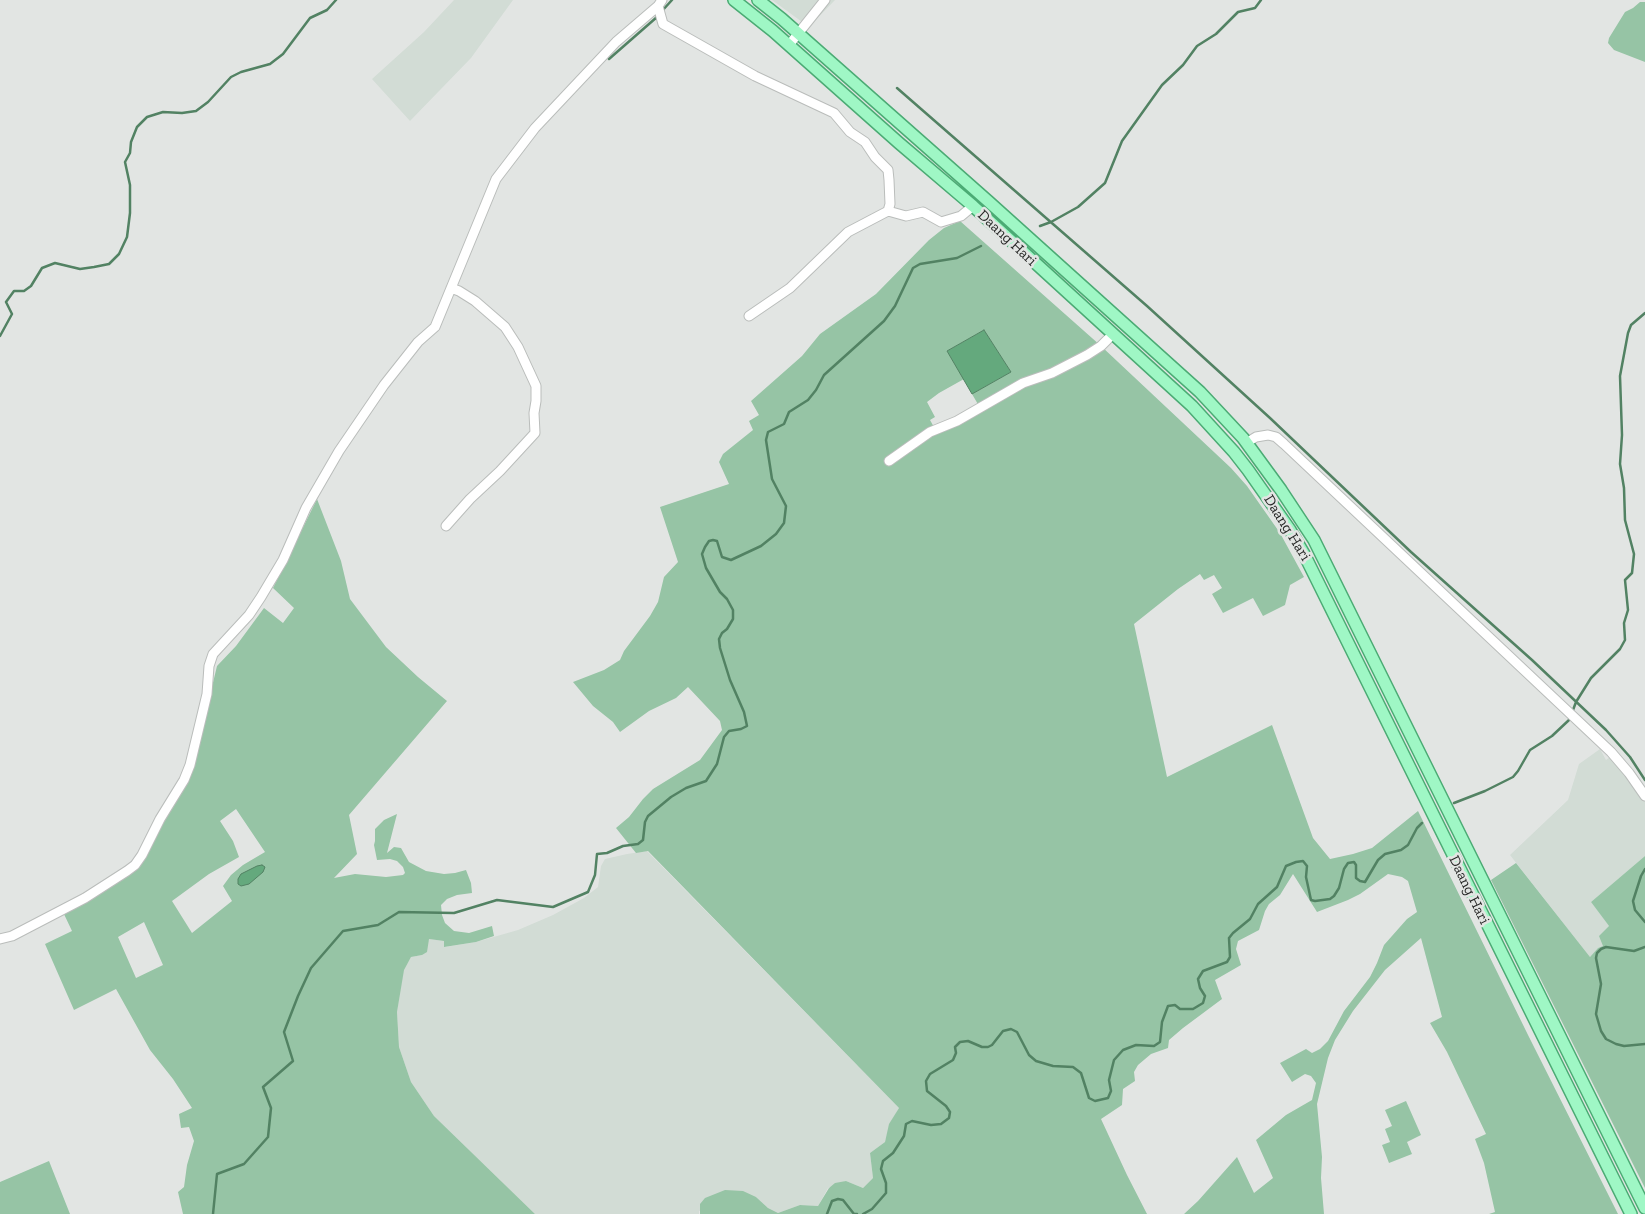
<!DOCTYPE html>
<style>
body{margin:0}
canvas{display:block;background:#e2e5e3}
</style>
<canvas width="1645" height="1214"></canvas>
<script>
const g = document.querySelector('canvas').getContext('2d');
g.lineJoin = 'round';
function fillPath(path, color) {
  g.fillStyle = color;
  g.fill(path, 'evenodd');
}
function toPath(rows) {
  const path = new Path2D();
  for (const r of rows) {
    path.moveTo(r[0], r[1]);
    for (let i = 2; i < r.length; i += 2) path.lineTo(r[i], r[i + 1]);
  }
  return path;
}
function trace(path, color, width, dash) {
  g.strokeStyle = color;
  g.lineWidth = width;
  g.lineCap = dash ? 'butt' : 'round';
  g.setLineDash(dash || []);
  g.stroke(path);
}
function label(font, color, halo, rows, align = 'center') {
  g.font = font + ' "Zilla Slab",serif';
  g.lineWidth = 5;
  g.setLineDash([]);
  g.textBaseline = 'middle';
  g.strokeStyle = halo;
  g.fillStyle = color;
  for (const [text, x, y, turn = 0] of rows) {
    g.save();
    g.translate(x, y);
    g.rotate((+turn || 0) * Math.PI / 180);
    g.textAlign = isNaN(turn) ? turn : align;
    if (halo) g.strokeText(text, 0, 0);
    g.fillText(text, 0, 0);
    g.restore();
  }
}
const built = toPath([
 [454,0,513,0,471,58,410,121,372,79,424,32],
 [772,0,835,0,809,27],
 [1600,749,1606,760,1610,757,1621,768,1645,801,1645,856,1591,902,1609,926,1603,946,1598,948,1590,957,1510,855,1568,800,1579,764],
 [647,851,899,1108,890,1124,885,1142,870,1153,873,1178,863,1188,846,1181,828,1188,818,1206,800,1205,778,1213,768,1208,756,1197,699,1211,699,1214,535,1214,434,1116,411,1082,399,1047,397,1012,403,970,411,957,422,955,429,939,444,941,445,947,476,942,518,930,553,915,584,898,598,887,601,866,605,859,627,854]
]);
const green = toPath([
 [1640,2,1645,2,1645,62,1614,50,1608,43,1609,38,1625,12,1633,8],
 [960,221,1101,346,1231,468,1247,486,1280,533,1304,577,1290,585,1285,605,1263,616,1253,598,1223,613,1212,594,1222,588,1214,575,1204,580,1200,574,1178,589,1134,624,1167,777,1272,725,1313,838,1330,859,1353,854,1372,848,1418,811,1529,1037,1618,1214,1489,1214,1495,1212,1484,1163,1475,1139,1486,1134,1447,1052,1430,1023,1442,1017,1421,938,1385,970,1353,1011,1335,1040,1328,1058,1317,1104,1322,1157,1321,1178,1324,1214,1184,1214,1198,1201,1237,1157,1254,1193,1273,1178,1256,1140,1286,1115,1312,1100,1316,1083,1311,1076,1305,1074,1292,1082,1280,1063,1306,1049,1312,1053,1320,1049,1328,1041,1344,1011,1370,977,1377,963,1384,945,1407,919,1417,912,1408,881,1402,877,1388,874,1360,894,1348,900,1317,912,1293,874,1280,895,1269,904,1265,911,1259,930,1238,941,1236,949,1241,965,1215,980,1222,999,1183,1028,1169,1040,1168,1048,1151,1054,1138,1065,1134,1072,1135,1081,1123,1089,1122,1105,1101,1119,1127,1175,1147,1214,700,1214,700,1204,705,1198,725,1190,743,1191,756,1197,768,1208,778,1213,800,1205,818,1206,829,1188,835,1183,846,1181,863,1188,873,1178,870,1153,885,1142,889,1124,899,1108,648,851,636,853,616,828,629,817,643,799,653,789,700,760,722,730,720,721,688,687,676,698,649,711,620,732,613,722,593,706,573,682,604,670,620,660,624,651,650,616,658,602,664,577,678,562,660,507,729,484,719,462,723,454,753,430,749,421,759,415,751,401,802,356,820,334,876,294,929,240,944,228],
 [984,330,1011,372,972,394,979,406,935,429,930,420,935,417,927,402,939,393,964,379,947,351],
 [317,499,341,561,350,599,386,647,418,677,447,701,349,815,357,854,334,878,355,874,386,877,403,875,405,873,403,867,397,861,390,859,377,860,374,845,375,841,375,829,384,820,397,814,387,853,394,847,401,848,409,862,426,871,444,874,455,873,466,870,471,883,472,893,457,895,447,899,441,905,442,915,445,923,454,931,469,933,492,926,494,936,476,942,444,947,444,941,429,939,427,952,422,955,411,957,404,970,397,1012,399,1047,411,1082,434,1116,535,1214,183,1214,178,1192,184,1187,187,1165,194,1141,189,1127,181,1128,179,1114,192,1108,173,1079,150,1050,116,989,74,1010,45,944,72,931,63,912,126,875,153,842,191,774,217,666,236,646,264,608,283,623,294,608,273,588],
 [236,809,265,852,243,865,231,875,223,886,232,901,192,933,172,901,209,874,239,857,233,841,220,821],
 [144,922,163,965,136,978,118,937],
 [1645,856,1645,1188,1491,880,1516,863,1590,957,1598,948,1603,946,1599,936,1609,926,1591,902],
 [1406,1101,1421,1135,1407,1142,1412,1154,1389,1163,1382,1145,1390,1142,1385,1129,1392,1126,1385,1110],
 [49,1161,70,1214,0,1214,0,1182]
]);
const water = toPath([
 [984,330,1011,372,972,394,947,351,984,330],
 [262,865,265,867,263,872,249,884,241,886,238,884,238,879,241,874,257,866,262,865]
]);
const stream = toPath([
 [662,11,672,0],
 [609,59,657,17],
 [897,88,1147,306,1270,418,1411,552,1532,660,1606,730,1630,757,1645,780],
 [1040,226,1051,222,1078,207,1105,183,1122,141,1162,85,1183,65,1197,46,1216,34,1238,12,1255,8,1261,0],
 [0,336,12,314,6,302,14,291,24,291,31,286,42,268,55,263,80,269,94,267,109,264,119,254,127,237,130,213,130,185,125,162,130,153,131,142,137,127,147,117,163,112,182,113,196,111,208,102,231,77,241,72,270,64,283,54,310,18,327,10,336,0],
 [1573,710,1576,702,1591,678,1620,649,1625,640,1624,623,1628,610,1625,580,1632,573,1634,554,1625,520,1624,488,1620,464,1622,435,1620,376,1628,333,1631,325,1645,313],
 [1454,803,1485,791,1513,777,1518,771,1530,750,1552,736,1569,720],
 [1645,869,1641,876,1633,901,1635,910,1645,922],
 [1645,947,1634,951,1606,947,1601,949,1597,953,1596,958,1601,984,1596,1014,1601,1031,1606,1039,1616,1044,1624,1046,1645,1044],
 [213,1214,217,1174,244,1164,268,1137,271,1108,263,1087,293,1061,284,1032,298,996,311,968,343,931,378,925,399,912,454,913,497,900,553,907,588,892,595,875,597,854,607,853,623,846,638,844,643,840,645,822,648,816,671,797,686,788,706,781,717,764,724,737,729,731,741,729,747,726,744,712,730,680,720,648,719,639,722,633,727,629,733,619,733,610,727,599,720,592,706,568,702,554,705,547,709,541,713,540,717,541,722,557,731,560,761,546,776,534,784,523,786,506,772,479,766,440,768,432,784,424,789,412,808,400,816,390,824,375,884,321,895,306,913,268,920,264,957,258,981,246],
 [827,1214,832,1201,838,1199,843,1200,854,1214,857,1214],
 [863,1214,872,1209,886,1193,886,1183,881,1169,883,1161,893,1153,904,1136,906,1124,912,1121,931,1125,941,1124,949,1118,950,1112,946,1106,927,1091,926,1081,930,1074,953,1060,956,1053,955,1047,960,1042,968,1041,982,1047,988,1047,992,1045,1003,1031,1011,1029,1017,1032,1029,1055,1036,1061,1053,1066,1073,1067,1081,1073,1089,1098,1095,1101,1108,1098,1111,1091,1109,1080,1114,1060,1123,1050,1136,1045,1154,1046,1160,1042,1162,1022,1168,1006,1175,1005,1180,1009,1193,1009,1203,1003,1205,996,1200,988,1198,979,1203,971,1227,962,1230,957,1229,938,1233,933,1250,919,1258,904,1277,887,1286,866,1296,862,1303,861,1307,866,1306,877,1311,900,1315,901,1330,899,1334,896,1339,888,1344,869,1348,863,1354,862,1356,865,1356,878,1360,881,1365,882,1378,860,1385,854,1401,850,1408,845,1417,828,1422,823]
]);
const minor = toPath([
 [658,6,663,24,755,76,834,113,850,132,865,142,875,157,888,170,889,180,890,204,888,211,848,232,790,288,749,316],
 [789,45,825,0],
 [888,211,906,216,923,212,941,222,961,216,973,206],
 [1246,443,1256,437,1268,435,1276,437,1284,444,1611,752,1629,773,1645,796],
 [889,461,930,432,957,421,1023,383,1052,373,1087,355,1101,346,1113,334],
 [446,526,470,499,500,471,535,433,534,413,536,401,536,386,518,347,505,327,475,301,459,291,451,288],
 [0,939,12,936,85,898,127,871,135,865,142,855,160,819,184,780,190,765,207,694,209,666,213,654,249,615,261,597,283,560,306,508,339,451,384,385,418,342,435,327,496,179,535,128,616,42,658,6,662,0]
]);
const major = toPath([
 [734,0,773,31,899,143,973,206,1192,406,1234,452,1248,470,1290,530,1304,554,1631,1214],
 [758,0,782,19,989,202,1200,392,1243,438,1281,490,1314,540,1645,1208]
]);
const streetNames = [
 ["Daang Hari",1007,238,43],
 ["Daang Hari",1287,528,58],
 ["Daang Hari",1469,890,64]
];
fillPath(built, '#d2dcd5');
fillPath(green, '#96c4a5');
fillPath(water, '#64a97d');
trace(water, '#528263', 1);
trace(stream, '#528263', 2.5);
trace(minor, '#babdbb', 11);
trace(major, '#4bab74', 14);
trace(minor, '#fff', 9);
trace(major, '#9ff7c5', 11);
label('15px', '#272827', '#e2e5e3', streetNames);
</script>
